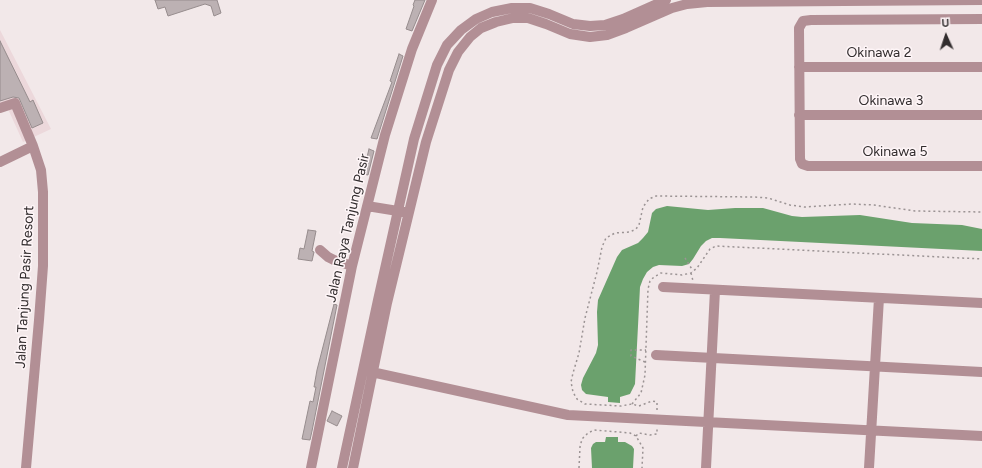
<!DOCTYPE html>
<style>
body{margin:0}
#map{position:relative;width:982px;height:468px;overflow:hidden;background:#f2e8e9;font-family:Figtree,sans-serif}
canvas{display:block}
.north{position:absolute;left:926px;top:16px;width:40px;height:40px;-webkit-text-stroke:3px #fef5f7;paint-order:stroke;rotate:357deg;font-size:11px;font-weight:700;line-height:16px;text-align:center;color:#322d2e}
.north::after{content:'';display:block;margin:auto;width:14px;height:18px;background:#322d2e;clip-path:polygon(50% 0,100% 100%,50% 72%,0 100%)}
</style>
<div id="map">
<canvas width="982" height="468"></canvas>
<div class="north">U</div>
</div>
<script>
const g = document.querySelector('canvas').getContext('2d');
g.lineJoin = 'round';
function fillPath(path, color) {
  g.fillStyle = color;
  g.fill(path, 'evenodd');
}
function toPath(rows) {
  const path = new Path2D();
  for (const r of rows) {
    path.moveTo(r[0], r[1]);
    for (let i = 2; i < r.length; i += 2) path.lineTo(r[i], r[i + 1]);
  }
  return path;
}
function trace(path, color, width, dash) {
  g.strokeStyle = color;
  g.lineWidth = width;
  g.lineCap = dash ? 'butt' : 'round';
  g.setLineDash(dash || []);
  g.stroke(path);
}
function label(font, color, halo, rows, align = 'center') {
  g.font = font + ' Figtree,sans-serif';
  g.lineWidth = 3;
  g.setLineDash([]);
  g.textBaseline = 'middle';
  g.strokeStyle = halo;
  g.fillStyle = color;
  for (const [text, x, y, turn = 0] of rows) {
    g.save();
    g.translate(x, y);
    g.rotate((+turn || 0) * Math.PI / 180);
    g.textAlign = isNaN(turn) ? turn : align;
    if (halo) g.strokeText(text, 0, 0);
    g.fillText(text, 0, 0);
    g.restore();
  }
}
const built = toPath([
 [0,30,51,129,23,142,8,109,0,113]
]);
const water = toPath([
 [667,206,708,210,735,208,763,208,792,216,802,217,860,215,912,223,962,225,982,229,982,251,720,238,712,238,706,241,701,246,693,259,689,264,682,266,659,265,653,267,647,272,643,279,640,287,635,384,630,394,620,397,620,403,608,402,608,397,586,394,582,390,581,385,583,378,596,353,598,345,597,312,598,300,617,257,622,250,638,243,643,238,648,232,652,213,656,209],
 [606,437,618,437,618,442,625,442,632,446,634,449,633,468,592,468,591,448,593,444,596,442,605,442]
]);
const building = toPath([
 [155,0,217,0,221,13,214,16,211,6,205,4,168,16,165,7,158,9,155,0],
 [415,0,425,0,412,31,406,29,414,6,413,5,415,0],
 [0,41,30,102,33,100,43,123,32,128,19,98,13,97,0,101,0,41],
 [399,54,403,56,377,139,371,138,392,82,390,81,399,54],
 [369,149,374,151,368,175,363,174,369,149],
 [308,230,316,231,312,251,314,252,312,261,298,259,300,248,304,249,308,230],
 [334,304,337,305,312,431,310,440,302,439,310,401,313,402,316,387,314,387,317,370,334,304],
 [332,411,342,416,337,426,327,421,332,411]
]);
const path = toPath([
 [685,258,693,271],
 [691,273,693,281],
 [645,362,631,356,631,350,646,350],
 [632,404,641,393,645,375,648,289,650,281,654,277,661,273,682,275,691,273,697,268,710,249,716,246,982,259],
 [657,410,657,402,652,401,639,406,632,404,621,406,585,404,577,399,573,392,571,382,573,373,579,353,585,318,597,272,602,247,606,238,615,233,630,232,636,229,639,225,643,207,649,199,656,196,754,197,768,198,790,205,804,207,852,204,874,205,915,211,982,212],
 [636,436,639,433,650,435,657,434,657,428],
 [579,468,580,447,582,439,588,433,594,430,630,433,636,436,643,448,642,468]
]);
const minor = toPath([
 [982,19,811,20,803,21,799,28,800,159,802,164,808,166,982,166],
 [799,67,982,67],
 [0,108,15,103,33,146],
 [799,115,982,115],
 [0,162,33,146,41,170,43,192,43,266,39,320,26,468],
 [367,206,404,212],
 [320,250,328,257,334,260,352,266],
 [663,287,982,303],
 [656,355,982,372],
 [367,371,568,415,982,436],
 [311,468,352,266,385,135,412,49,432,0],
 [342,468,378,300,414,139,437,65,447,45,461,30,476,19,492,12,512,8,530,8,549,14,573,24,590,26,605,25,623,19,666,0],
 [353,468,387,303,426,142,449,70,458,52,470,37,481,28,496,22,513,18,528,18,546,24,570,34,590,37,607,35,626,28,672,8,687,4,707,2,982,0],
 [706,468,715,290],
 [869,468,879,298]
]);
const streetNames = [
 ["Okinawa 2",879,53],
 ["Okinawa 3",891,101],
 ["Okinawa 5",895,152],
 ["Jalan Raya Tanjung Pasir",348,228,-77],
 ["Jalan Tanjung Pasir Resort",25,287,-87]
];
fillPath(built, '#ecd8db');
fillPath(water, '#6ba16d');
fillPath(building, '#bcb1b3');
trace(building, '#968c8d', 1);
trace(path, '#9b9394', 1.5, [2, 3]);
trace(minor, '#b28f95', 10);
label('14px', '#322d2e', '#fef5f7', streetNames);
</script>
